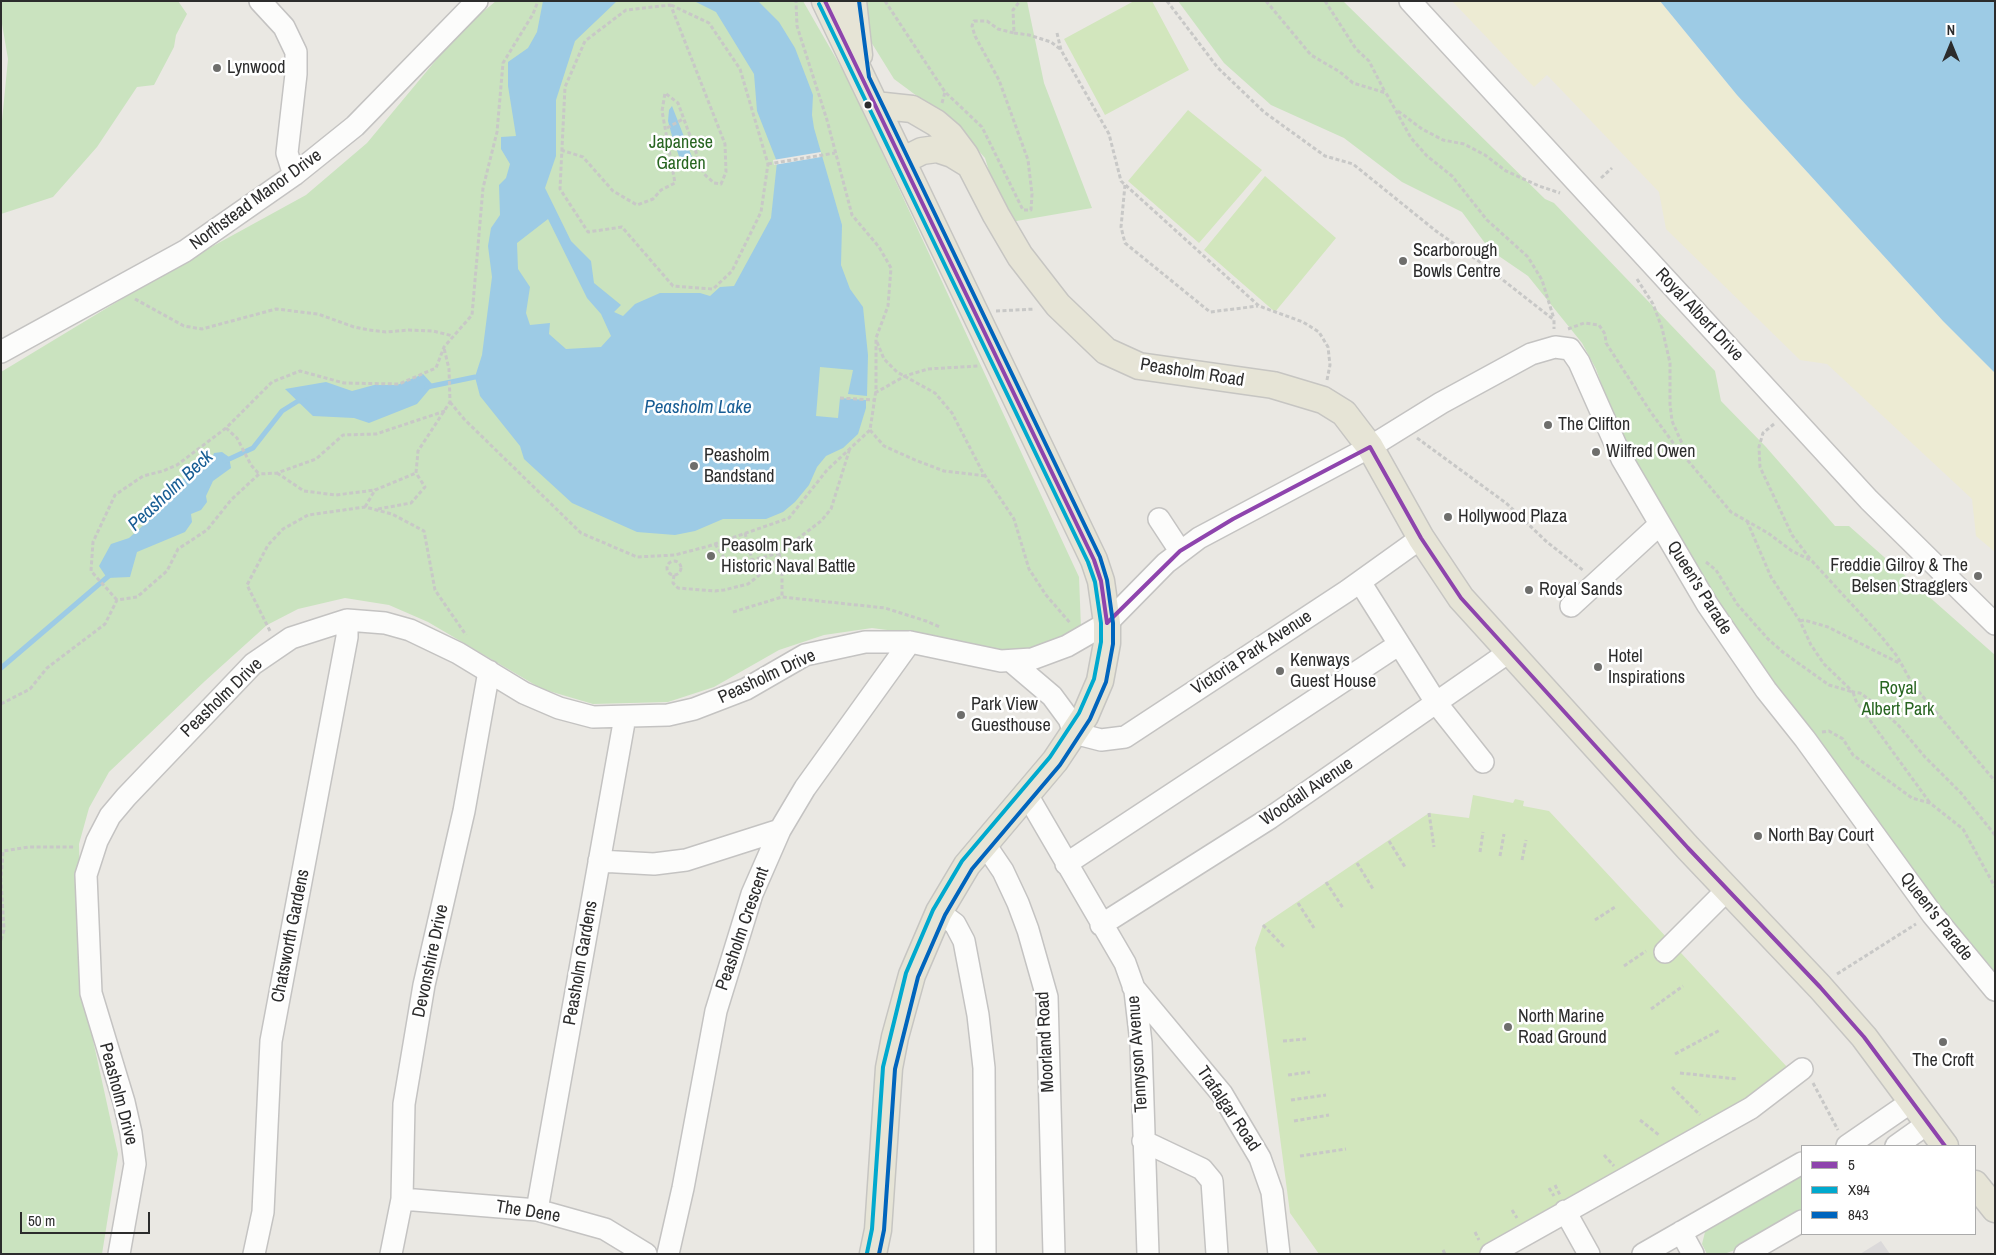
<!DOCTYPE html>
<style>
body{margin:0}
#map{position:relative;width:1996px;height:1255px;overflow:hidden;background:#eae8e3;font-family:"Archivo Narrow",sans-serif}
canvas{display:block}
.frame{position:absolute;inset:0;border:2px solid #2c2c2c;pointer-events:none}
.legend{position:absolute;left:1801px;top:1145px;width:175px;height:90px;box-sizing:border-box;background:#fff;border:1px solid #ababab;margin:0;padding:6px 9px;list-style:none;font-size:15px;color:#2c2c2c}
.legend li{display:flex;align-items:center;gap:10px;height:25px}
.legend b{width:25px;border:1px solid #ababab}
.north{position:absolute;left:1926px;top:20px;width:50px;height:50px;-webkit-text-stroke:4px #fff;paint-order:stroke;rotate:0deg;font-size:14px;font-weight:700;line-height:20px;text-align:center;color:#2c2c2c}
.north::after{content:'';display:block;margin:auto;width:18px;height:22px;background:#2c2c2c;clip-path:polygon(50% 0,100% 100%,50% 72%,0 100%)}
.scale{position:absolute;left:20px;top:1212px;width:130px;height:22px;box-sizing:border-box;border:2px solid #2c2c2c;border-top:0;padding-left:6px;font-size:15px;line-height:18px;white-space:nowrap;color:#2c2c2c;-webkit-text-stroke:4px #fff;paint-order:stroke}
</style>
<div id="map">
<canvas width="1996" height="1255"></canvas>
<div class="frame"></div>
<ul class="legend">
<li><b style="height:6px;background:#8e44ad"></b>5</li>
<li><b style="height:6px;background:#00a9ce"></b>X94</li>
<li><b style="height:6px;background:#0065bd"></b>843</li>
</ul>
<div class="north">N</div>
<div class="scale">50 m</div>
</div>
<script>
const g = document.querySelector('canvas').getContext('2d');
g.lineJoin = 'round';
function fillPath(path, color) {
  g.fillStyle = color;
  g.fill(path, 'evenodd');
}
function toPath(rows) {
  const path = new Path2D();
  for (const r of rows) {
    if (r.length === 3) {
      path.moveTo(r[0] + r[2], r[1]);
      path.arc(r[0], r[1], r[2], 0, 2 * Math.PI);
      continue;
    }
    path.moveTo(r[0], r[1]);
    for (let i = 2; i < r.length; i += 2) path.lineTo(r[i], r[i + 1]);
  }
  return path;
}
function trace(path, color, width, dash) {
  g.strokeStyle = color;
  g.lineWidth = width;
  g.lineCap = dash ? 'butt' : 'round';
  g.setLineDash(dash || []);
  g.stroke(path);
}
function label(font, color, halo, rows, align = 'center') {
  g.font = font + ' "Archivo Narrow",sans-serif';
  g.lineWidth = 5;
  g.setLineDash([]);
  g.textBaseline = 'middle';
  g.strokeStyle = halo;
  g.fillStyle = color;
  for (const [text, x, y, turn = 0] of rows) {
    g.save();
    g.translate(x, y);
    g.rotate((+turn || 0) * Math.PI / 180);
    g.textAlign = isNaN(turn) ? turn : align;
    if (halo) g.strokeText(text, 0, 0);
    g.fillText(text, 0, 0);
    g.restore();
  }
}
const industrial = toPath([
 [1881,1241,1890,1254,1860,1254]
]);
const green = toPath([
 [1,1,178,1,187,14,176,35,174,47,154,85,137,87,97,147,53,197,1,214,1,131,8,59,1,18],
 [496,1,803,1,849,81,1079,577,1081,628,1021,655,940,637,872,628,824,635,779,650,714,687,668,702,593,704,542,689,428,622,389,605,345,598,298,609,267,625,205,681,109,772,89,808,79,844,82,990,118,1154,102,1254,1,1254,1,372,173,268,306,195,367,143,461,30],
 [865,1,1027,1,1044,83,1092,208,1005,223,985,158,956,125,894,79,868,37],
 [1178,1,1343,1,1545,199,1554,203,1715,371,1721,401,1766,447,1835,526,1849,526,1995,655,1995,979,1958,939,1906,859,1769,690,1627,458,1596,369,1582,343,1528,276,1490,250,1462,212,1402,182,1344,138,1271,105,1224,63],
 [1802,1170,1802,1210,1735,1250,1724,1254,1707,1254,1702,1244,1706,1228]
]);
const sand = toPath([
 [1452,1,1660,1,1737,95,1943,321,1995,373,1995,552,1976,536,1972,499,1827,364,1800,360,1666,229,1659,192,1547,75,1534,87]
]);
const pitch = toPath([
 [1134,1,1152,1,1189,70,1105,115,1064,39],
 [1188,110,1262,170,1199,243,1128,181],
 [1265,176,1336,238,1275,312,1204,250],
 [1473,795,1513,803,1515,799,1524,801,1523,806,1549,811,1788,1068,1742,1110,1482,1254,1319,1254,1290,1213,1255,948,1263,925,1429,813,1469,818]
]);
const water = toPath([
 [543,1,617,1,575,41,556,100,556,156,545,188,571,241,591,261,594,283,621,305,614,312,623,316,635,304,660,293,700,293,710,296,720,287,734,286,771,218,777,162,757,111,754,74,716,12,694,1,758,1,779,22,795,48,813,95,812,115,814,128,842,225,841,265,850,289,863,307,868,355,867,396,848,394,853,370,820,367,816,416,838,418,840,398,866,400,866,408,858,434,843,448,826,456,817,467,809,485,795,502,783,512,766,519,723,519,695,531,675,535,637,532,572,503,524,459,520,446,480,396,475,377,482,355,492,277,488,246,491,228,500,215,499,185,506,178,510,164,501,149,501,137,516,136,508,86,508,62,528,48,537,32],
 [548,219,587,298,601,314,611,336,601,347,566,349,549,334,550,323,530,325,526,313,530,287,518,269,517,243],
 [1660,1,1995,1,1995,373,1943,321,1737,95],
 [672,106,692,157,690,168,683,168,672,136,668,121,669,110],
 [423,374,433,385,417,404,369,423,354,418,313,416,285,389,326,382,352,391,374,385,397,385],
 [222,452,229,457,231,468,213,481,206,496,207,502,201,510,191,514,192,522,185,532,137,552,130,577,107,578,99,566,111,544,129,538,147,522,180,479,188,478,190,472,204,461,212,458,214,453]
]);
const pier = toPath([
 [821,152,821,157,774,165,773,160]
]);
const stream = toPath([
 [427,387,475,377],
 [225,461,253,448,282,411,298,401,305,401],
 [1,668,111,574]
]);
const path = toPath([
 [885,1,945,92,982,127,1023,210,1031,210,1032,194,1028,160,999,80,975,36,972,26,974,21,987,21,998,29,1014,33,1013,10,1020,1],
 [1167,1,1218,68,1264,112,1325,156,1353,164,1436,231,1480,262,1554,320,1554,329],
 [1266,1,1311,55,1340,72,1353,83,1386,93,1411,138,1427,156,1452,176,1487,220,1528,257,1542,280,1554,319],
 [1325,1,1356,49,1369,61,1385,92],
 [671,5,709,23,740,69,768,164,761,212,732,271,713,289,673,286,622,227,588,232,560,189,565,87,585,41,626,10,671,5],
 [1014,33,1029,35,1051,42,1060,49],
 [1057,33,1061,50,1109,134,1121,181,1259,306,1303,322,1319,332,1328,347,1330,365,1327,380],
 [942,103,945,92],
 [1398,111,1422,129,1443,140,1464,144,1485,155,1506,171,1539,186,1560,193],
 [667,128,683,119],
 [561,150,583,157,613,191,637,205,653,199,661,190,675,183,662,111,665,93,678,103,704,174,714,183,721,184,726,172,725,144,671,6],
 [768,164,835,153],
 [1601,178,1612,168],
 [1125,185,1121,227,1125,243,1210,312,1258,306],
 [1637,279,1653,304,1662,328,1670,363,1670,404,1672,421,1689,459],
 [135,299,184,326,202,329,276,309,318,314,354,327,369,330,386,332,409,330,433,331,453,336],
 [996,311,1035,309],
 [1568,329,1584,323,1599,325,1605,334,1606,343,1650,411,1674,444,1731,512,1768,533,1792,551,1812,561,1880,635,1897,656,1913,685,1995,781],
 [877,342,884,359,897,372,935,393,952,413,982,471,1014,519,1029,569,1046,595,1071,624],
 [875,393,905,376,928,369,978,366],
 [840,398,874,400],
 [450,402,464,419,581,533,637,557,675,555,709,546,789,518,827,470,870,430,876,390,876,338,888,306,891,268,879,247,852,215,827,120,797,26,796,1],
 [1774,424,1763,433,1759,447,1760,467,1792,535,1811,560],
 [226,428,237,438,251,465,259,474],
 [870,430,884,446,915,460,944,471,986,476],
 [1417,438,1506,503,1547,542,1584,571],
 [277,473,304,491,336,495,375,490],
 [365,507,375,490,416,473],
 [378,509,411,503,425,487,416,473,418,451,450,402,449,369,444,348],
 [1747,521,1771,577,1800,621,1811,645,1824,664,1853,692,1860,693,1877,705,1899,726,1925,757,1961,793,1995,835],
 [745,533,752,560],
 [715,544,732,570,752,560,779,553,821,521,831,509,850,448],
 [779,553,782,563,782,597],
 [674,568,7],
 [1706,562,1716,570,1737,604,1768,639,1784,653,1829,685,1853,692,1856,701,1930,803],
 [674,575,673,583,678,588,715,591,724,590,748,584,771,566,779,554],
 [117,600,91,571,93,542,115,495,143,476,163,471,177,465,226,428,272,382,300,371,344,383,399,384,436,368,444,347,472,315,483,188,497,132,503,63,533,14,538,1],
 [733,612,782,597,885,608,926,621,940,627],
 [1800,621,1804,620,1828,627,1899,663],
 [270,631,247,585,268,545,283,529,308,515,365,507,392,514,424,531,435,590,466,635],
 [1,704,30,689,47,668,105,624,117,600,137,597,167,571,178,549,207,530,231,500,259,474,277,473,316,459,343,435,376,434,445,411],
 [1822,732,1829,731,1843,739,1853,755,1912,798,1930,803,1963,829,1995,887],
 [1429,813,1434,847],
 [1389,841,1405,867],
 [1480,852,1483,832],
 [1500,856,1504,834],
 [1522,860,1526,840],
 [1357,863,1373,889],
 [1326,882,1343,908],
 [1298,903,1314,928],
 [1595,920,1615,907],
 [1263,925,1285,948],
 [1,940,4,930,1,880,3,851,29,847,75,847],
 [1624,966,1646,951],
 [1837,974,1916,924],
 [1651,1009,1683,986],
 [1283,1041,1306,1039],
 [1675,1054,1720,1030],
 [1680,1073,1737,1079],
 [1288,1075,1310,1072],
 [1813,1083,1838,1130],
 [1672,1087,1700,1115],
 [1291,1100,1326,1095],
 [1640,1120,1659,1135],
 [1294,1121,1329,1115],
 [1604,1155,1614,1166],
 [1300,1156,1346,1149],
 [1555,1185,1560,1195],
 [1549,1188,1554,1196],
 [1512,1210,1517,1218],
 [1475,1232,1479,1240],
 [1443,1250,1445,1254]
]);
const minor = toPath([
 [260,1,284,27,296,52,296,74,287,153,294,175],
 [1410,1,1869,500,1995,624],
 [1,352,185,251,294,175,355,126,477,1],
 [1159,519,1180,551],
 [1360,582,1437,704,1483,762],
 [1571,606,1659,525],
 [1012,662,1052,696,1069,719,1074,733,1101,740,1125,737,1347,591,1421,538],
 [1026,793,1125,963,1135,991,1141,1043,1148,1254],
 [984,843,1003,871,1018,903,1028,930,1047,997,1054,1254],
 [599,861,654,864,686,860,780,830],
 [1066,864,1398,645],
 [939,912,955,924,964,941,978,1015,984,1068,985,1254],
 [1101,925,1270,818,1509,652],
 [1665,952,1727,890],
 [1133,987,1222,1094,1260,1158,1272,1192,1279,1254],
 [1143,1141,1202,1169,1212,1181,1217,1254],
 [1847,1146,1911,1102],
 [1896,1146,1927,1124],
 [402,1199,537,1210,605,1229,646,1254],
 [537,1210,625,717],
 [1565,1211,1589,1254],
 [1681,1232,1693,1254],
 [119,1254,135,1164,131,1133,124,1102,91,993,86,875,97,841,110,816,126,797,253,664,291,638,347,620,385,623,410,630,458,653,524,693,559,708,593,717,668,715,694,709,746,689,805,655,865,642,910,642,1001,661,1032,659,1067,646,1107,623,1166,563,1199,538,1370,447,1441,403,1531,354,1555,347,1570,349,1579,362,1622,459,1707,604,1766,690,1805,739,1932,914,1995,990],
 [254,1254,263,1212,271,1041,347,637,347,620],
 [391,1254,402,1199,404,1104,424,985,464,811,489,671],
 [668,1254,683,1188,716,1011,752,894,780,830,805,788,910,642],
 [1491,1254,1751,1108,1802,1069],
 [1643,1254,1802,1163],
 [1745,1254,1802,1221]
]);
const major = toPath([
 [825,1,1094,560,1101,581,1107,623,1107,643,1100,681,1085,716,1055,761,967,865,939,912,912,975,895,1037,889,1068,878,1230,873,1254],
 [853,1,859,55],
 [875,105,912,109,936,123,950,135,965,155,996,215,1020,256,1058,305,1106,351,1139,366,1273,385,1323,400,1344,413,1370,447,1421,538,1461,598,1688,848,1820,987,1864,1037,1945,1146],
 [902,161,922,151,937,149,952,154,970,165],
 [1975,1184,1995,1209]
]);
const bus1 = toPath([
 [825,1,1094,560,1101,581,1107,623],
 [1107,623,1180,551,1233,519,1370,447,1421,538,1461,598,1688,848,1820,987,1864,1037,1945,1146]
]);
const bus2 = toPath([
 [819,4,1088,562,1095,582,1101,623,1101,642,1094,679,1079,713,1050,757,962,861,933,910,906,973,883,1067,872,1229,867,1253]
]);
const bus3 = toPath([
 [859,1,869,77,1100,557,1107,580,1113,623,1113,644,1106,682,1090,719,1060,765,972,869,945,915,918,977,895,1069,884,1230,879,1254]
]);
const markers = [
 [217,68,5,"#6e6e6c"],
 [868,105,4.5,"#2c2c2c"],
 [1403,261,5,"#6e6e6c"],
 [1548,425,5,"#6e6e6c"],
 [1596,452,5,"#6e6e6c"],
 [694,466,5,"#6e6e6c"],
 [1448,517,5,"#6e6e6c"],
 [711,556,5,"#6e6e6c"],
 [1978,576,5,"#6e6e6c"],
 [1529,590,5,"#6e6e6c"],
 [1598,667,5,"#6e6e6c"],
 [1280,671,5,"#6e6e6c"],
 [961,715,5,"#6e6e6c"],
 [1758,836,5,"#6e6e6c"],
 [1508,1027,5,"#6e6e6c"],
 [1943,1042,5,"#6e6e6c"]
];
const poiNames = [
 ["Lynwood",227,68],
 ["Scarborough",1413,251],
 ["Bowls Centre",1413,272],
 ["The Clifton",1558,425],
 ["Wilfred Owen",1606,452],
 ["Peasholm",704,456],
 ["Bandstand",704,477],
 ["Hollywood Plaza",1458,517],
 ["Peasolm Park",721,546],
 ["Historic Naval Battle",721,567],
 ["Freddie Gilroy & The",1968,566,"right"],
 ["Belsen Stragglers",1968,587,"right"],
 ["Royal Sands",1539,590],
 ["Hotel",1608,657],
 ["Inspirations",1608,678],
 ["Kenways",1290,661],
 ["Guest House",1290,682],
 ["Park View",971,705],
 ["Guesthouse",971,726],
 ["North Bay Court",1768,836],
 ["North Marine",1518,1017],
 ["Road Ground",1518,1038],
 ["The Croft",1943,1061,"center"]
];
const parkNames = [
 ["Japanese",681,143],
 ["Garden",681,164],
 ["Royal",1898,689],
 ["Albert Park",1898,710]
];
const streetNames = [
 ["Northstead Manor Drive",256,200,-36],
 ["Royal Albert Drive",1699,315,47],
 ["Peasholm Road",1192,373,9],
 ["Queen's Parade",1699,588,58],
 ["Victoria Park Avenue",1252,653,-33],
 ["Peasholm Drive",767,677,-25],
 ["Peasholm Drive",222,698,-44],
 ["Woodall Avenue",1307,792,-34],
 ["Queen's Parade",1936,917,52],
 ["Peasholm Crescent",743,929,-71],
 ["Chatsworth Gardens",291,936,-79],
 ["Devonshire Drive",431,961,-78],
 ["Peasholm Gardens",581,963,-80],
 ["Moorland Road",1046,1042,-93],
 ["Tennyson Avenue",1138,1054,-94],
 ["Peasholm Drive",118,1094,75],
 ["Trafalgar Road",1228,1109,56],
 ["The Dene",528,1212,9]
];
const waterNames = [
 ["Peasholm Lake",698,408],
 ["Peasholm Beck",171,491,-43]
];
fillPath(industrial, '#dbd9da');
fillPath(green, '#cae3bf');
fillPath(sand, '#edebd3');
fillPath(pitch, '#d2e6bd');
fillPath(water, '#9dcbe5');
fillPath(pier, '#eae8e3');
trace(stream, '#9dcbe5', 5);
trace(minor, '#c4c3c2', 24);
trace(major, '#c6c5c2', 29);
trace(path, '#c8c8c7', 3, [4, 2.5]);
trace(minor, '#fcfcfb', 21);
trace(major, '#e6e4d6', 26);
trace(bus1, '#8e44ad', 4);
trace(bus2, '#00a9ce', 4);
trace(bus3, '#0065bd', 4);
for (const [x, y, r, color] of markers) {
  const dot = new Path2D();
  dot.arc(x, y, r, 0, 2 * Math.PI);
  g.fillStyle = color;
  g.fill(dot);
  trace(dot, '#fff', 2);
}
label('18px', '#2c2c2c', '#fff', poiNames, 'left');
label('18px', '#286521', '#fff', parkNames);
label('18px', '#2c2c2c', '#fff', streetNames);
label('italic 19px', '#185d94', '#fff', waterNames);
</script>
